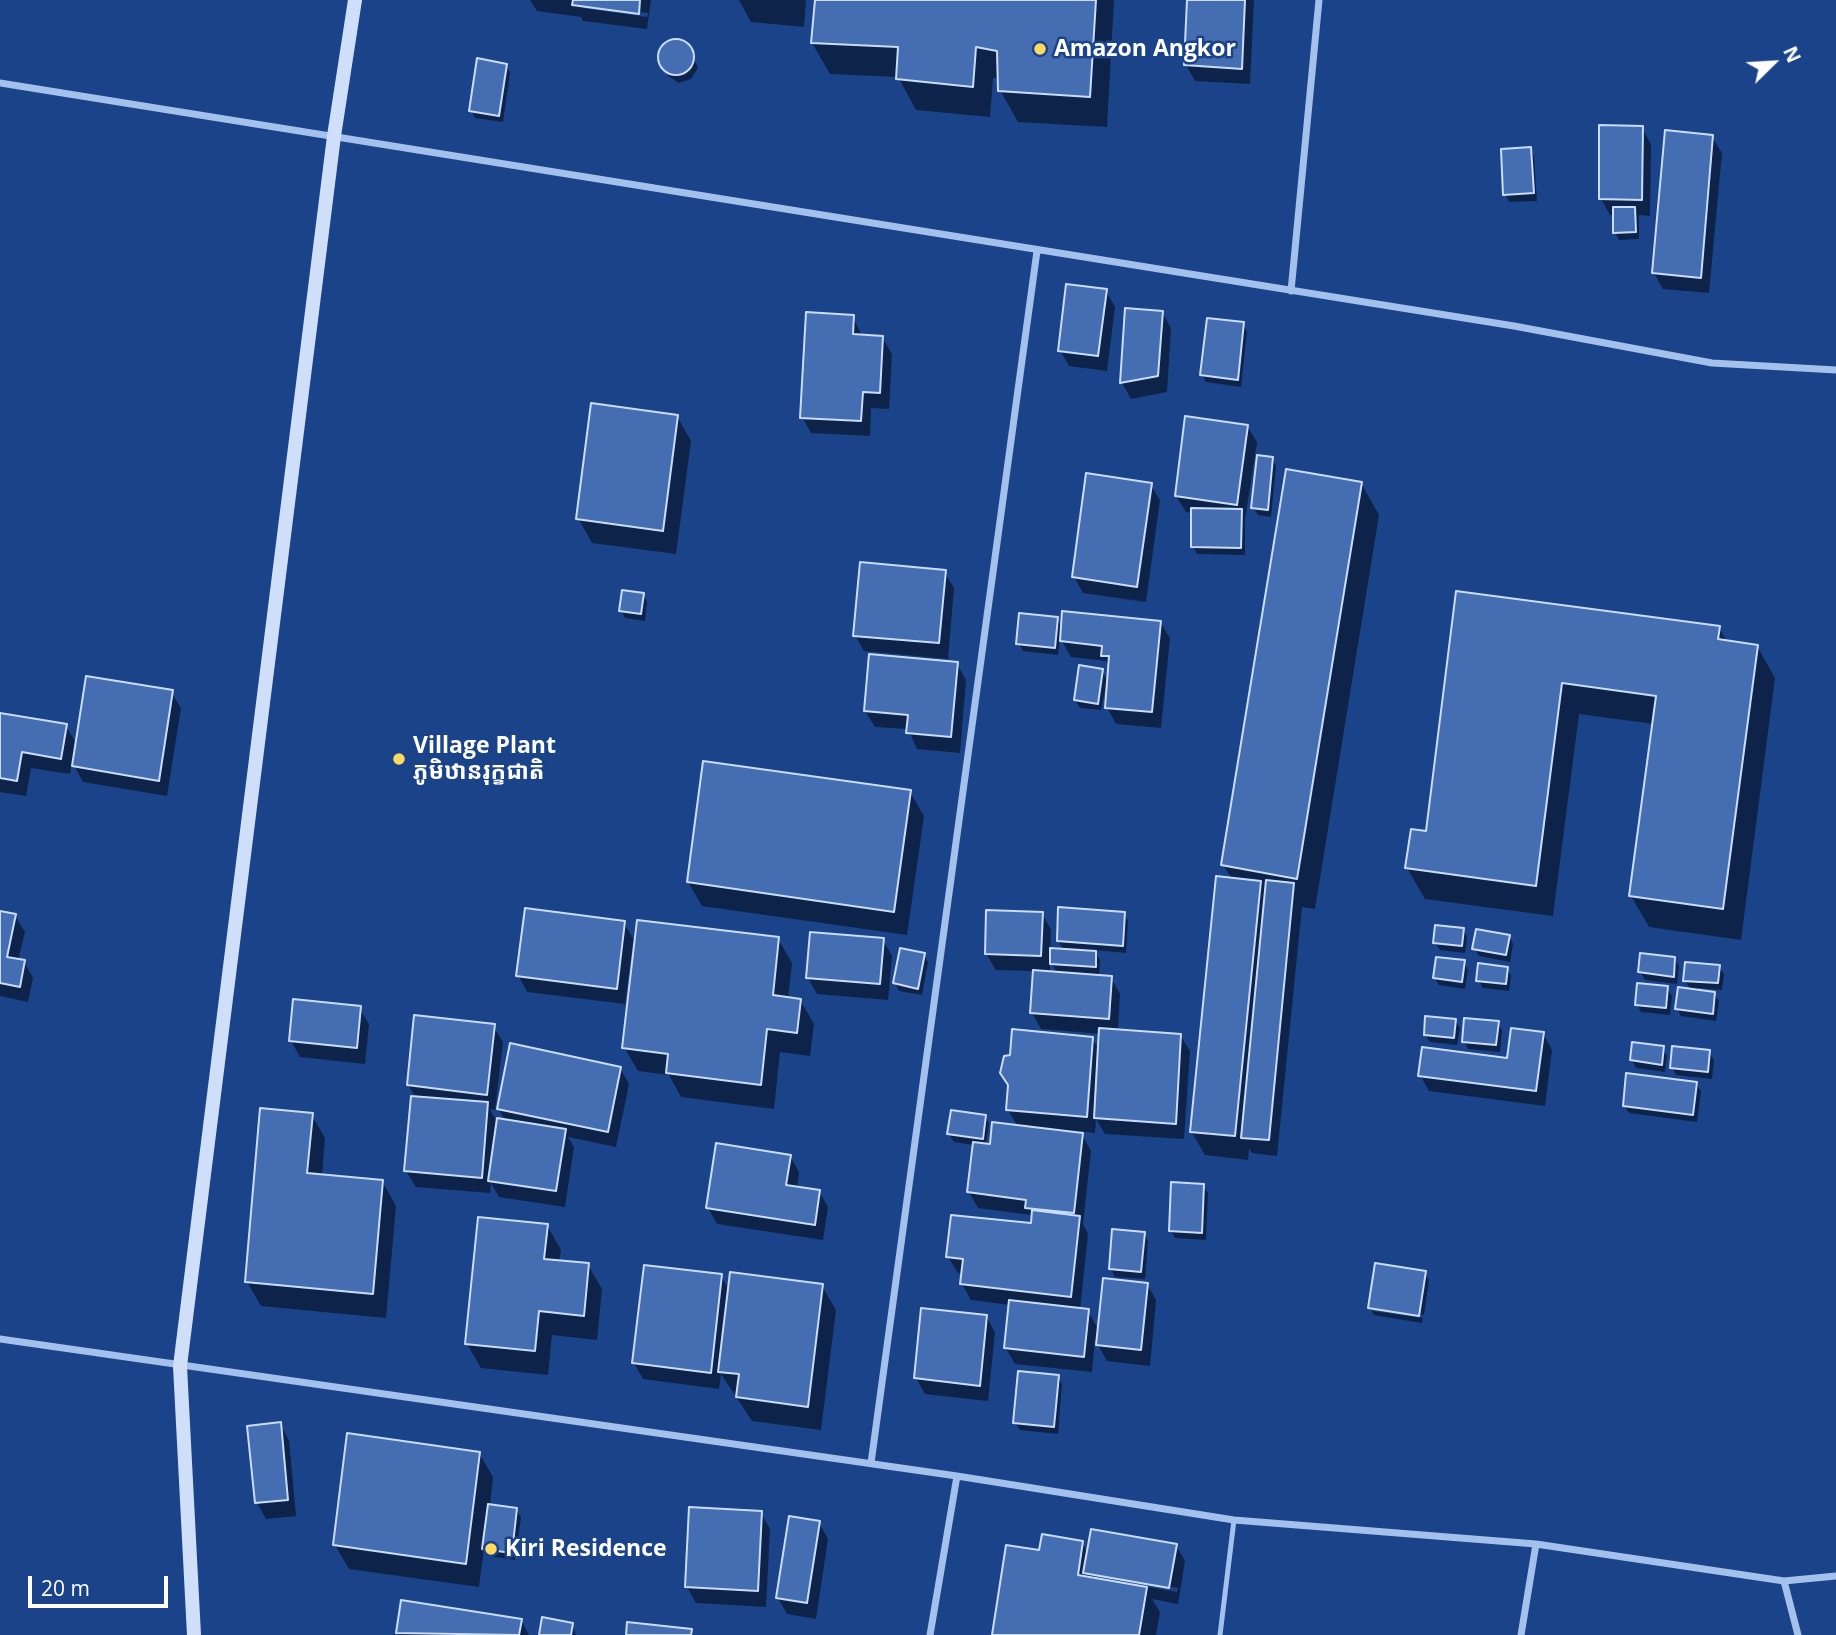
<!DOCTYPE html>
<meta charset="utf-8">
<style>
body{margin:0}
#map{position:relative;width:1836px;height:1635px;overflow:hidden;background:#1b4389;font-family:"Open Sans",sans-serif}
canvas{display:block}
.north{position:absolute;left:1738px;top:28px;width:70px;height:70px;-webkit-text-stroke:5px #1b4389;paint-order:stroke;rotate:66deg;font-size:19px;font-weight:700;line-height:28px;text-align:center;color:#fff}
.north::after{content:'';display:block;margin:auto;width:24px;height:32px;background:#fff;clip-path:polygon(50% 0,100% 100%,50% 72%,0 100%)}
.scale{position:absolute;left:28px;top:1576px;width:140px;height:32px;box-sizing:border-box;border:4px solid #fff;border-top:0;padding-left:9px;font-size:21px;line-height:24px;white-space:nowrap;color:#fff;-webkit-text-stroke:5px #1b4389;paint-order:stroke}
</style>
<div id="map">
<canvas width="1836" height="1635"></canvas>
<div class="north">N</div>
<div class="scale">20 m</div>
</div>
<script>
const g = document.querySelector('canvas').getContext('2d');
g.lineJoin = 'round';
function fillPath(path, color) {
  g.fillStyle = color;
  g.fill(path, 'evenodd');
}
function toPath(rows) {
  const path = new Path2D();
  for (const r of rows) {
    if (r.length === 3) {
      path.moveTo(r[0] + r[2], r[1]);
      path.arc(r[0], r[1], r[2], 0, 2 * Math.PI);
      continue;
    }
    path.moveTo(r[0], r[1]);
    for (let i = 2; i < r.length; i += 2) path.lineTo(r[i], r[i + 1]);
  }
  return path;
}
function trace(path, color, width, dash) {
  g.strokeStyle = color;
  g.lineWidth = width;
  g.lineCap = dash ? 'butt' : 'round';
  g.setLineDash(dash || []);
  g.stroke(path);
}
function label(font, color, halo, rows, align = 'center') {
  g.font = font + ' "Open Sans","Noto Sans Khmer",sans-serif';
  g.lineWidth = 5;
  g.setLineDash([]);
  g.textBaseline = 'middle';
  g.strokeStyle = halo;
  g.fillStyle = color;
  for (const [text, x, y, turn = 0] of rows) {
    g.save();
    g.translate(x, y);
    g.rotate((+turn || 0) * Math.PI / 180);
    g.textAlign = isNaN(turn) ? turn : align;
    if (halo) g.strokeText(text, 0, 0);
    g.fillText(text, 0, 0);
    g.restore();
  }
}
const shadow = toPath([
 [530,0,651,0,647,29,583,21,581,17,537,11],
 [583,5,648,13,647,17,583,8],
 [739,0,806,0,804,27,751,22],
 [817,0,1114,0,1107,127,1018,122,1000,90,1000,79,993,78,990,117,916,110,898,77,830,74,812,43],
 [1189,0,1254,0,1250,84,1195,81,1186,65],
 [677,40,689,47,698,68,691,79,679,83,668,76,659,55,665,44],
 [506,65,510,73,503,122,475,118,471,110],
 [1642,128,1651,144,1650,216,1639,215,1639,239,1619,240,1615,232,1615,215,1610,215,1601,199],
 [1712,137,1722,153,1709,293,1663,289,1654,273],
 [1530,148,1534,156,1537,201,1509,202,1505,194],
 [1106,291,1115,307,1107,371,1069,366,1060,350],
 [1127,310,1162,312,1171,328,1167,392,1131,399,1122,383],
 [853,317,862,336,882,337,892,354,889,409,871,408,870,436,811,433,802,417],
 [1243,324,1247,332,1241,387,1206,382,1202,375],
 [677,416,691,441,676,554,592,543,578,518],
 [1247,426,1257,442,1245,520,1245,555,1197,554,1193,546,1193,513,1186,512,1176,496],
 [1272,458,1276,466,1271,517,1258,515,1253,507],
 [1361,483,1379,515,1315,909,1302,907,1277,1156,1252,1153,1249,1148,1248,1160,1205,1155,1191,1131,1232,879,1223,865],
 [1150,484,1160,500,1146,602,1083,593,1074,577],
 [944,572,954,588,948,659,864,651,855,635],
 [1457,593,1719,628,1727,642,1757,646,1775,678,1741,940,1649,927,1631,896,1654,724,1579,714,1553,916,1425,899,1407,868,1427,833],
 [643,595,647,602,645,621,625,618,621,610],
 [1057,619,1063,629,1160,622,1170,638,1161,728,1116,724,1107,707,1110,667,1106,661,1071,657,1060,638,1058,655,1023,651,1018,643],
 [957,664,966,680,960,753,917,749,908,729,875,727,865,711],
 [1102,671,1107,680,1101,710,1080,708,1075,700],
 [171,692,181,708,167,796,83,782,72,762,70,774,31,768,26,796,0,792,0,715,66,726,77,745],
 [910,792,924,816,907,935,702,906,688,882],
 [0,913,15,916,25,932,18,961,24,962,33,978,28,1002,0,996],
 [1042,913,1051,930,1050,950,1064,951,1058,941,1124,913,1128,921,1126,953,1094,950,1100,960,1099,977,1111,978,1120,994,1118,1031,1180,1035,1190,1051,1184,1139,1105,1134,1096,1119,1095,1133,1080,1131,1091,1151,1083,1224,1088,1234,1080,1310,1088,1311,1099,1331,1147,1284,1156,1300,1150,1366,1107,1361,1095,1340,1092,1372,1015,1364,1005,1347,1010,1305,971,1300,962,1284,963,1274,958,1273,948,1257,1032,1225,1033,1218,1031,1215,978,1208,969,1192,974,1145,954,1142,949,1134,985,1116,989,1124,986,1145,991,1146,1018,1127,1008,1110,1092,1038,1100,1051,1101,1034,1041,1029,1032,1013,1035,971,996,970,986,954],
 [1050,961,1058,974,1050,973],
 [624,923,635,942,633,942,625,1004,527,992,518,975],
 [1463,929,1467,937,1465,953,1440,950,1435,943],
 [1509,936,1513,944,1510,962,1479,956,1474,948],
 [778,939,792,963,788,999,800,1000,814,1024,810,1056,780,1052,774,1109,681,1097,669,1075,638,1071,624,1047],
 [883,940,892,956,888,1000,817,994,808,978],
 [924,955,928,962,922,995,899,991,895,983],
 [1674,958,1679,966,1677,984,1645,980,1640,972],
 [1464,962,1468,970,1465,989,1439,985,1435,978],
 [1719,967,1724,974,1722,990,1698,988,1698,991,1714,994,1719,1001,1716,1021,1681,1016,1677,1009,1691,991,1685,980],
 [1507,968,1511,976,1509,991,1483,988,1478,980],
 [1667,988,1672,996,1670,1015,1641,1012,1637,1004],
 [359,1008,369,1024,365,1064,300,1057,291,1041],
 [1455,1020,1460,1028,1457,1045,1430,1042,1425,1035],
 [1498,1023,1502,1031,1500,1052,1468,1049,1464,1041],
 [493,1026,503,1042,495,1110,490,1109,496,1120,506,1122,498,1108,620,1068,629,1084,616,1147,568,1137,574,1147,565,1207,499,1197,491,1183,490,1193,416,1187,406,1171,416,1098,408,1085],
 [1543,1033,1552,1050,1545,1106,1429,1091,1420,1075,1508,1060],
 [1663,1048,1667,1056,1665,1072,1636,1068,1632,1060],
 [1709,1052,1714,1060,1712,1079,1676,1075,1672,1067],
 [1696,1084,1701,1091,1697,1122,1629,1113,1624,1106],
 [311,1114,325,1138,322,1176,382,1181,396,1206,386,1318,261,1306,247,1282],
 [790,1156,799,1172,797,1188,819,1191,828,1207,823,1240,717,1224,708,1208],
 [1203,1186,1208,1193,1206,1240,1175,1238,1171,1231],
 [547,1225,561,1250,559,1262,588,1265,602,1289,597,1340,552,1335,548,1375,481,1368,467,1344],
 [1144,1234,1148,1241,1145,1279,1115,1277,1111,1269],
 [1424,1272,1429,1280,1424,1315,1372,1307,1372,1311,1423,1318,1422,1323,1374,1315,1370,1308],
 [721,1276,729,1290,822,1286,836,1310,821,1430,752,1421,721,1374,719,1389,643,1379,634,1363],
 [986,1316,995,1332,988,1401,925,1394,916,1378],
 [1058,1377,1062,1384,1058,1434,1020,1430,1015,1422],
 [280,1424,289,1440,296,1516,266,1519,257,1503],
 [479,1453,493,1477,490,1506,516,1510,521,1517,515,1560,488,1556,484,1549,479,1587,349,1569,335,1545],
 [761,1513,770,1529,766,1607,696,1603,687,1587],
 [819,1523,828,1539,816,1619,787,1614,778,1598],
 [1082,1542,1088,1554,1176,1545,1185,1561,1178,1604,1152,1599,1160,1612,1156,1635,994,1635,1040,1552],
 [1094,1573,1178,1588,1177,1592,1094,1577],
 [521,1620,529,1635,399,1635,397,1633],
 [572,1624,576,1635,541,1635]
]);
const building = toPath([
 [573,0,640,0,639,14,572,5,573,0],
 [815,0,1096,0,1090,97,998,91,997,51,976,47,973,87,896,79,898,47,811,43,815,0],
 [1187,0,1245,0,1242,69,1184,65,1187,0],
 [676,57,18],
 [477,58,507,64,499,116,469,111,477,58],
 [1599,125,1643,126,1642,200,1599,199,1599,125],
 [1665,130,1713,135,1701,278,1652,273,1665,130],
 [1531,147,1534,193,1503,195,1501,149,1531,147],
 [1613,207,1635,207,1636,232,1613,233,1613,207],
 [1066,284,1107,289,1098,356,1058,351,1066,284],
 [1125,308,1163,311,1158,376,1120,383,1125,308],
 [806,312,854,315,853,334,883,336,880,393,863,392,861,421,800,418,806,312],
 [1207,318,1244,322,1238,380,1200,375,1207,318],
 [591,403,678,415,663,531,576,519,591,403],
 [1185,416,1248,425,1237,505,1175,496,1185,416],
 [1257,455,1273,457,1268,510,1251,508,1257,455],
 [1286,469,1362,482,1297,879,1221,865,1286,469],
 [1086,473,1152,483,1137,587,1072,577,1086,473],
 [1191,508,1242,509,1241,548,1191,547,1191,508],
 [860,562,946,570,939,643,853,636,860,562],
 [622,590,644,593,641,614,619,611,622,590],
 [1456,591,1720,626,1718,639,1758,645,1723,909,1629,896,1656,696,1562,683,1536,886,1405,868,1411,829,1426,831,1456,591],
 [1062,611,1161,621,1152,712,1105,708,1109,656,1101,656,1102,646,1060,641,1062,611],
 [1019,613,1058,617,1055,648,1016,644,1019,613],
 [869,654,958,662,951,737,906,733,908,715,864,711,869,654],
 [1079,665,1103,669,1098,704,1074,700,1079,665],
 [86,676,173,690,159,781,72,766,86,676],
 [0,713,67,724,61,759,22,752,17,781,0,778,0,713],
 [703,761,911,790,894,912,687,882,703,761],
 [1216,876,1261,881,1235,1136,1190,1132,1216,876],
 [1266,880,1294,883,1269,1140,1241,1138,1266,880],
 [1058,907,1125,912,1123,946,1057,941,1058,907],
 [525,908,625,921,617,989,516,976,525,908],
 [986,910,1043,912,1041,956,985,954,986,910],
 [0,911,16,914,7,957,25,960,20,987,0,983,0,911],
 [637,920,779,937,773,995,801,999,797,1033,767,1029,761,1085,666,1073,668,1054,622,1048,637,920],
 [1435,925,1464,928,1462,946,1433,943,1435,925],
 [1476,929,1510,935,1506,955,1472,949,1476,929],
 [810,932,884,938,880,984,806,978,810,932],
 [900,948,925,953,918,989,893,983,900,948],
 [1050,948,1096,951,1096,967,1050,964,1050,948],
 [1640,953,1675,957,1674,977,1638,972,1640,953],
 [1436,957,1465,960,1462,982,1433,978,1436,957],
 [1685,962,1720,965,1718,983,1683,981,1685,962],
 [1478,963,1508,967,1506,984,1476,981,1478,963],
 [1033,970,1112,976,1109,1019,1030,1013,1033,970],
 [1637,983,1668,986,1666,1008,1635,1005,1637,983],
 [1678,987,1715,992,1713,1014,1675,1009,1678,987],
 [293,999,361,1006,357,1048,289,1041,293,999],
 [414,1015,495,1024,487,1095,407,1085,414,1015],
 [1425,1016,1456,1019,1454,1038,1424,1035,1425,1016],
 [1464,1018,1499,1021,1496,1045,1462,1042,1464,1018],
 [1099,1028,1181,1034,1176,1124,1094,1118,1099,1028],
 [1511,1028,1544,1032,1536,1091,1418,1076,1422,1047,1507,1058,1511,1028],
 [1012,1029,1093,1037,1087,1117,1006,1110,1008,1085,1000,1073,1004,1056,1010,1055,1012,1029],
 [1632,1042,1664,1046,1662,1065,1630,1060,1632,1042],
 [510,1043,621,1067,608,1132,497,1109,510,1043],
 [1672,1046,1710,1050,1708,1072,1670,1068,1672,1046],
 [1626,1073,1697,1082,1693,1115,1623,1106,1626,1073],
 [411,1096,488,1102,482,1178,404,1171,411,1096],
 [260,1108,313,1113,307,1173,383,1180,373,1294,245,1282,260,1108],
 [951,1110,986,1115,983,1139,947,1134,951,1110],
 [497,1118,566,1129,556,1191,488,1181,497,1118],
 [992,1122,1083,1133,1074,1213,1025,1208,1026,1200,967,1192,973,1142,990,1144,992,1122],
 [716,1143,791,1155,786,1185,820,1190,815,1225,706,1208,716,1143],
 [1171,1182,1204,1184,1202,1233,1169,1231,1171,1182],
 [1032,1210,1080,1216,1071,1297,960,1284,963,1259,946,1257,951,1215,1031,1223,1032,1210],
 [478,1217,548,1224,544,1259,589,1263,584,1316,539,1311,535,1351,465,1344,478,1217],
 [1112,1229,1145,1232,1141,1272,1109,1269,1112,1229],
 [1375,1263,1426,1271,1419,1316,1368,1308,1375,1263],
 [644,1265,722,1274,711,1373,632,1363,644,1265],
 [730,1272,823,1284,808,1407,736,1397,739,1374,718,1372,730,1272],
 [1103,1278,1148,1283,1141,1350,1096,1345,1103,1278],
 [1009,1300,1089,1309,1084,1357,1004,1348,1009,1300],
 [921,1308,987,1315,980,1386,914,1378,921,1308],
 [1018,1371,1059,1375,1054,1427,1013,1423,1018,1371],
 [281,1422,288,1500,255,1503,247,1426,281,1422],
 [347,1433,480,1452,466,1564,333,1545,347,1433],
 [488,1504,517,1508,512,1553,482,1549,488,1504],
 [689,1507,762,1511,758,1591,685,1587,689,1507],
 [789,1516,820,1521,807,1603,776,1598,789,1516],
 [1091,1529,1177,1544,1169,1588,1083,1573,1091,1529],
 [1042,1534,1083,1541,1078,1575,1147,1587,1139,1635,992,1635,1006,1545,1039,1550,1042,1534],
 [401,1600,522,1619,519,1635,396,1633,401,1600],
 [542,1617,573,1623,571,1635,539,1635,542,1617],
 [627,1622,692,1629,691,1635,626,1635,627,1622]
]);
const lane = toPath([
 [1220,1635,1234,1520]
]);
const street = toPath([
 [0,83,1514,326,1712,363,1836,370],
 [1291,291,1319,0],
 [0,1339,957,1476,1234,1520,1536,1544,1784,1581,1836,1576],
 [871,1463,1037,251],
 [1784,1581,1798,1635],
 [930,1635,957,1476],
 [1521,1635,1536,1544]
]);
const secondary = toPath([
 [194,1635,180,1366,334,136,355,0]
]);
const markers = [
 [1040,49,7,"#fedb60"],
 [399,759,7,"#fedb60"],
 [491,1549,7,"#fedb60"]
];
const poiNames = [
 ["Amazon Angkor",1054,49],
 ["Village Plant",413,746],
 ["ភូមិឋានរុក្ខជាតិ",413,772],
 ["Kiri Residence",505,1549]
];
fillPath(shadow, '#0007');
fillPath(building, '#446db2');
trace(building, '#c9dcf9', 2);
trace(lane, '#a4c0ec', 5);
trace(street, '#a4c0ec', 7);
trace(secondary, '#d0dff9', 14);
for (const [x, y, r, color] of markers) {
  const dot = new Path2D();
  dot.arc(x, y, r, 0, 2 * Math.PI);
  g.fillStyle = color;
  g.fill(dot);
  trace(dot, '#1b4389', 2.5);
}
label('bold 23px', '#fff', '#1b4389', poiNames, 'left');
</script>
